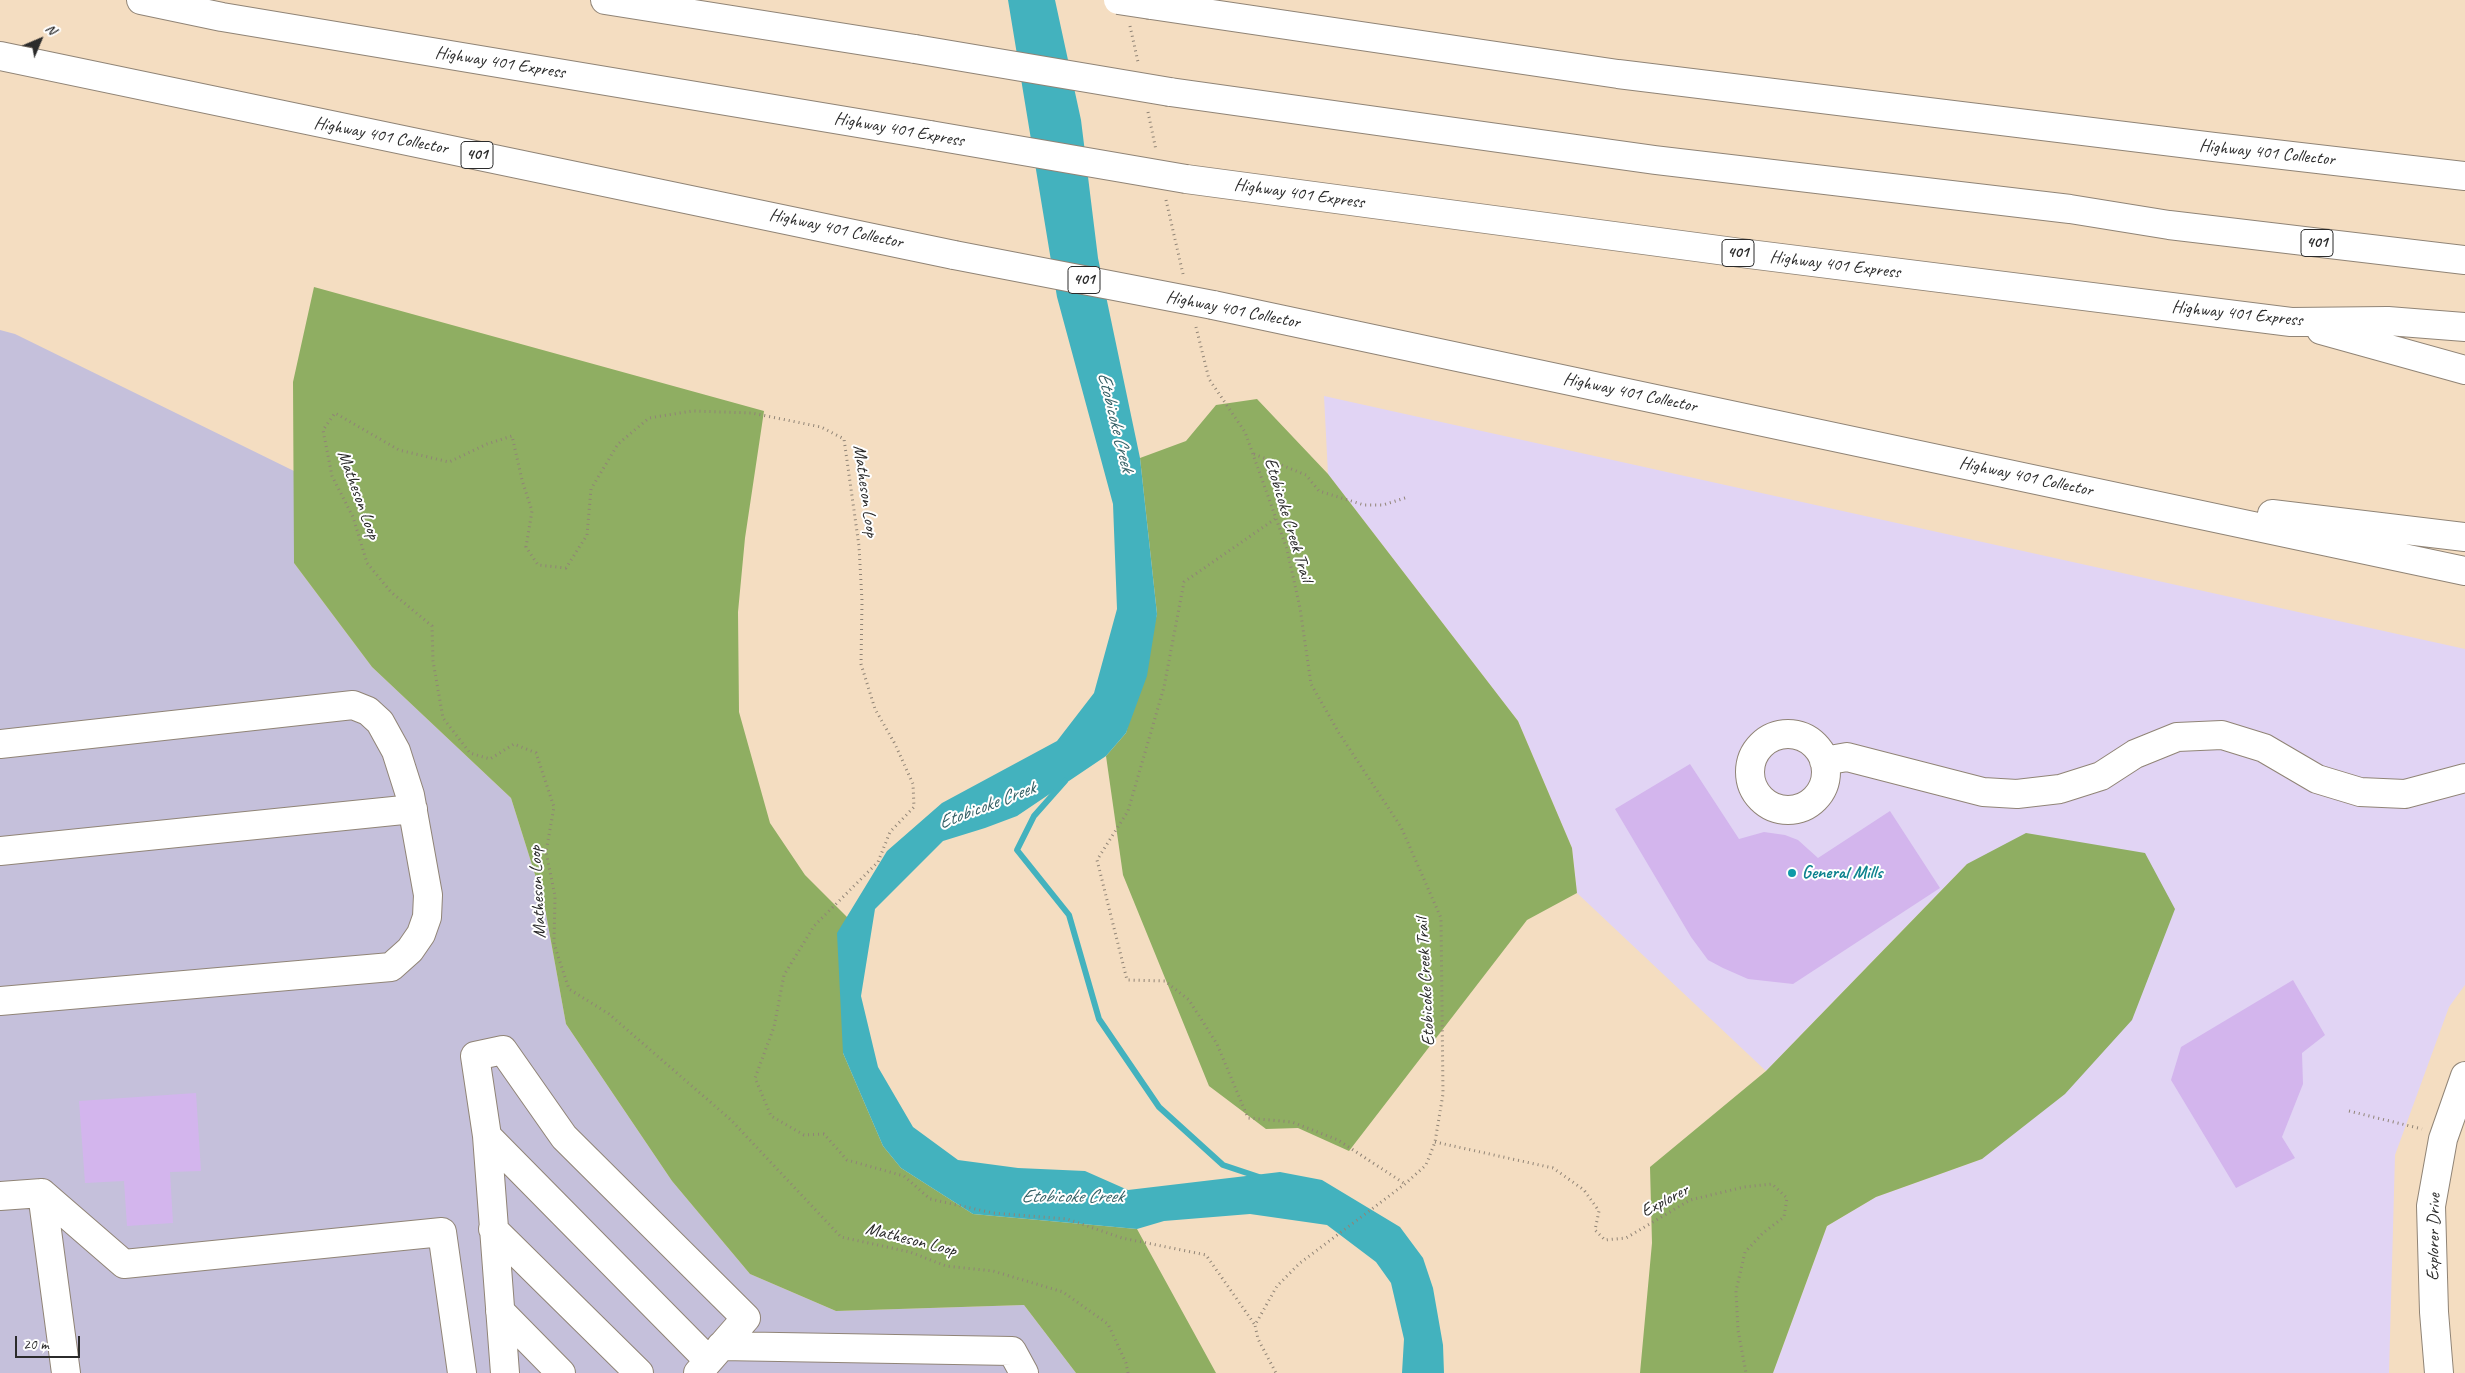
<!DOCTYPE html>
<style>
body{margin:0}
#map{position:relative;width:2465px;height:1373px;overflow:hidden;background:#f4ddc1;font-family:Caveat,sans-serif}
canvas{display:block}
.north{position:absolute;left:15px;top:15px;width:50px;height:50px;-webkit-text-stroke:4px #fff;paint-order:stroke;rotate:45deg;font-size:14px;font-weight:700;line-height:20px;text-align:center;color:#2b2b2b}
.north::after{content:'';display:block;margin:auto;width:18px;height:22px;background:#2b2b2b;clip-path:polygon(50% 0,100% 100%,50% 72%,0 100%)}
.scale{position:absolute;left:15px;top:1336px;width:65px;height:22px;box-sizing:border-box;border:2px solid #2b2b2b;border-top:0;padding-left:6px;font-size:15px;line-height:18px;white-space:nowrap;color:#2b2b2b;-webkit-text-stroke:4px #fff;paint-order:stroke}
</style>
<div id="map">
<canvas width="2465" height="1373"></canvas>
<div class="north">N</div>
<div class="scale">20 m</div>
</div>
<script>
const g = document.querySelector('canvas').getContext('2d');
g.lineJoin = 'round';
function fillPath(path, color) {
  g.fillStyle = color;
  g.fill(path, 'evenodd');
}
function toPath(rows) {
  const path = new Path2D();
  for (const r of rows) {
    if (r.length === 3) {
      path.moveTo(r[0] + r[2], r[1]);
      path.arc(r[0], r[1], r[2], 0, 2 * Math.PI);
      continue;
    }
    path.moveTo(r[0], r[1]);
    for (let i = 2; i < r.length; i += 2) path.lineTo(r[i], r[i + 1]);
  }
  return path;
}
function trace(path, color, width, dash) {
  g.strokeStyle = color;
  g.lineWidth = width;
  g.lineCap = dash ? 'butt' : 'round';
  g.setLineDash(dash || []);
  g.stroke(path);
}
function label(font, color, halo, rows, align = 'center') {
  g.font = font + ' Caveat,sans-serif';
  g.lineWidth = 4;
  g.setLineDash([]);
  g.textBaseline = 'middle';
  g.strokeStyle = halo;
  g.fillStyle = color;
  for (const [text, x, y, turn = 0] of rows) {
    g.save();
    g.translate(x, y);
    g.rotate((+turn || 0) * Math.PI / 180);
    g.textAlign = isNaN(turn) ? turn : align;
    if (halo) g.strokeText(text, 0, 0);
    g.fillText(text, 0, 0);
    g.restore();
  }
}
const built = toPath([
 [1324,396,2465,649,2465,985,2449,1007,2395,1155,2389,1373,1773,1373,1827,1226,1876,1197,1982,1159,1967,864,1766,1071,1577,893,1572,848,1518,721,1328,474]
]);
const industrial = toPath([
 [0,330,15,334,294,471,294,563,372,667,511,798,544,903,566,1024,672,1181,750,1274,836,1311,1024,1305,1076,1373,0,1373]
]);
const forest = toPath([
 [314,287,764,411,745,538,738,612,739,712,770,823,805,875,860,930,843,1053,883,1146,901,1168,973,1214,1137,1229,1216,1373,1076,1373,1024,1305,836,1311,750,1274,672,1181,566,1024,544,903,511,798,372,667,294,563,293,382],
 [1257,399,1328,474,1518,721,1572,848,1577,893,1527,920,1349,1151,1298,1128,1266,1129,1209,1086,1123,875,1106,756,1126,733,1157,614,1140,458,1186,441,1216,405],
 [2026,833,2145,853,2175,909,2132,1020,2065,1094,1982,1159,1876,1197,1827,1226,1773,1373,1640,1373,1652,1243,1650,1167,1766,1071,1967,864]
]);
const water = toPath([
 [1008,0,1055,0,1081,120,1098,258,1140,458,1157,614,1147,676,1126,733,1106,756,1017,816,985,828,943,841,875,909,861,996,878,1067,913,1127,958,1160,1018,1168,1085,1171,1128,1190,1280,1172,1322,1180,1400,1227,1423,1258,1433,1288,1443,1345,1444,1373,1402,1373,1404,1339,1391,1283,1376,1262,1327,1225,1250,1214,1164,1221,1137,1229,973,1214,901,1168,883,1146,843,1053,837,933,887,851,942,803,1057,741,1094,693,1117,609,1113,504,1057,297]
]);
const stream = toPath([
 [1065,781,1034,816,1017,850,1069,915,1099,1019,1159,1107,1223,1165,1259,1177]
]);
const building = toPath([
 [1690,764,1739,839,1764,832,1785,835,1798,840,1818,858,1890,811,1940,888,1793,984,1748,979,1723,968,1708,960,1691,937,1615,809],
 [2293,980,2325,1035,2302,1053,2303,1084,2282,1137,2295,1158,2236,1188,2171,1080,2181,1047],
 [196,1093,201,1171,170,1172,173,1223,127,1226,124,1181,85,1183,79,1101]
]);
const path = toPath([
 [1130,26,1138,62],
 [1148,112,1156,150],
 [1166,200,1183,274],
 [1196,327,1209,379,1245,432,1287,549,1300,608,1311,684,1339,733,1401,827,1441,918,1443,1094,1435,1142,1426,1165,1405,1184,1300,1263,1277,1286,1255,1325,1258,1339,1276,1373],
 [1254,454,1306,475,1319,491,1364,505,1383,505,1408,497],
 [1275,519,1184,582,1164,687,1128,811,1097,860,1127,980,1165,981,1189,1000,1217,1044,1248,1118,1292,1122,1338,1140,1405,1184],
 [2349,1111,2422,1129],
 [1435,1142,1553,1168,1584,1190,1599,1211,1595,1230,1605,1240,1626,1238,1690,1200,1744,1187,1772,1184,1787,1198,1784,1217,1763,1233,1745,1252,1736,1291,1738,1330,1746,1373],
 [1128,1373,1126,1363,1108,1324,1063,1292,993,1271,946,1266,910,1252,841,1237,731,1120,609,1014,569,989,554,944,555,896,546,852,554,807,536,753,514,744,490,759,470,753,443,718,433,661,432,626,391,592,367,563,353,517,332,476,323,430,335,413,399,450,449,462,487,444,512,436,522,480,532,511,526,547,538,565,566,568,587,535,591,489,618,444,649,418,692,411,752,413,821,427,844,439,859,546,862,601,861,664,875,709,895,744,913,784,914,807,890,832,878,862,814,926,784,975,774,1027,755,1078,771,1116,804,1135,824,1134,847,1160,904,1176,930,1199,993,1213,1067,1219,1122,1238,1206,1255,1255,1325]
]);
const minor = toPath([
 [1788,772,38],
 [0,744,353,705,368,711,380,722,396,751,410,795,428,895,427,917,421,934,410,950,391,967,0,1001],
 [1824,761,1847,757,1983,792,2017,794,2060,789,2101,776,2135,754,2177,737,2222,735,2264,748,2317,779,2360,792,2405,794,2465,778],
 [0,851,413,809],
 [487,1136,708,1360],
 [42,1193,66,1373],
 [0,1196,42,1193,124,1264,442,1232,462,1373],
 [493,1229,639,1373],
 [500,1311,561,1373],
 [721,1346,1012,1351,1024,1373],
 [505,1373,487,1136,475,1056,503,1050,564,1137,746,1318,698,1373],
 [2439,1373,2434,1312,2431,1206,2443,1139,2465,1076]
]);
const highway = toPath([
 [141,0,222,17,930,135],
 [605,0,915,49],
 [1151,5,1618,74,2214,147,2465,176],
 [0,56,954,255],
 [1170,92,1655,160,2070,209,2169,225,2465,260],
 [1186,179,1741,253,2291,322,2388,321,2465,327],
 [1213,305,2465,571],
 [2321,330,2465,370],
 [2272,514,2465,537]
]);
const highwayBridge = toPath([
 [1118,0,1151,5],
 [915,49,1170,92],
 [930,135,1186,179],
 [954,255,1213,305]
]);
const markers = [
 [1792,873,5,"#0f9aa8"]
];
const shields = [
 [477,155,32],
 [2317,243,32],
 [1738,253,32],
 [1084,280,32]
];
const shieldNames = [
 ["401",477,155],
 ["401",2317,243],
 ["401",1738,253],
 ["401",1084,280]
];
const streetNames = [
 ["Highway 401 Express",500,63,9],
 ["Highway 401 Express",899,130,10],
 ["Highway 401 Collector",381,136,11],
 ["Highway 401 Collector",2267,153,6],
 ["Highway 401 Express",1299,194,8],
 ["Highway 401 Collector",836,229,12],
 ["Highway 401 Express",1835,265,7],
 ["Highway 401 Collector",1233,310,11],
 ["Highway 401 Express",2237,314,6],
 ["Highway 401 Collector",1630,393,12],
 ["Highway 401 Collector",2026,477,12],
 ["Matheson Loop",865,491,82],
 ["Matheson Loop",358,495,70],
 ["Etobicoke Creek Trail",1288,520,73],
 ["Matheson Loop",538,892,-93],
 ["Etobicoke Creek Trail",1426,982,-93],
 ["Explorer",1665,1201,-28],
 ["Explorer Drive",2434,1237,-89],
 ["Matheson Loop",911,1240,14]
];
const cultureNames = [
 ["General Mills",1802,873]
];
const waterNames = [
 ["Etobicoke Creek",1115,422,76],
 ["Etobicoke Creek",987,806,-21],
 ["Etobicoke Creek",1072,1197]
];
fillPath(built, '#e1d4f4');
fillPath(industrial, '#c5c0db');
fillPath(forest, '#8fae62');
fillPath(water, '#43b2be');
trace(stream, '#43b2be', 6);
fillPath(building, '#d3b5ed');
trace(minor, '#908476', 30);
trace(highway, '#908476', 30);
trace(path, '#908476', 3, [1, 4]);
trace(minor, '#fff', 28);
trace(highway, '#fff', 28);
trace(highwayBridge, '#908476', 30, []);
trace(highwayBridge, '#fff', 28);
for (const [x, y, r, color] of markers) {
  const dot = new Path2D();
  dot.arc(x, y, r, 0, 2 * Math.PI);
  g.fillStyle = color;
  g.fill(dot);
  trace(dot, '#fff', 2);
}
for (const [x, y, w] of shields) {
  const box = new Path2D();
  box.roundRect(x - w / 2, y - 13.5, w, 27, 4);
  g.fillStyle = '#fff';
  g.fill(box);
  trace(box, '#2b2b2b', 1);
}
label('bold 16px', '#2b2b2b', null, shieldNames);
label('18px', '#2b2b2b', '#fff', streetNames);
label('bold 18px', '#0d838f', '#fff', cultureNames, 'left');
label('italic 19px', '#356166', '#fff', waterNames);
</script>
